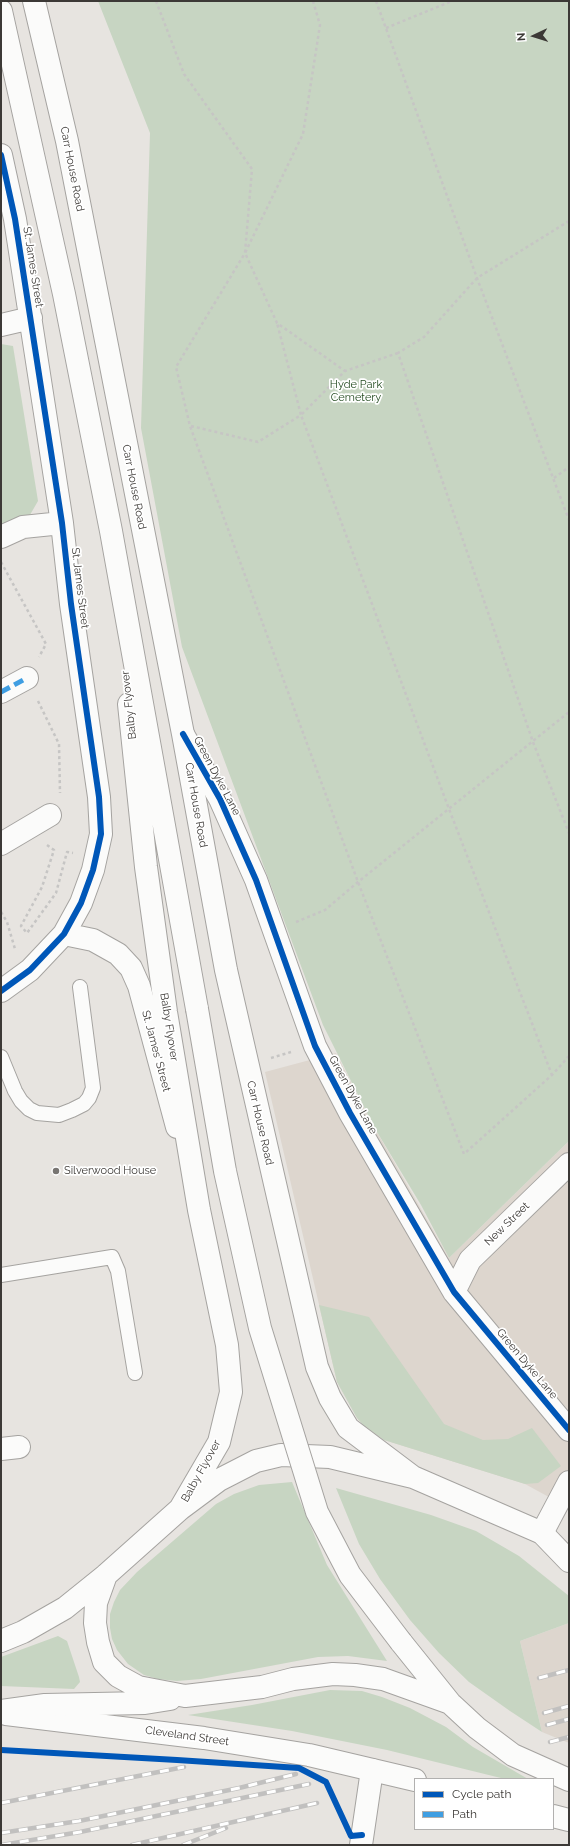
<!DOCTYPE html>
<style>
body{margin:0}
#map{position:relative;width:570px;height:1846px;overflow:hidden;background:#e7e4e0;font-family:Raleway,sans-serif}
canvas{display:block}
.frame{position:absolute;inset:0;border:2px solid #3c3936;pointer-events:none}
.legend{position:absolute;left:414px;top:1778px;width:140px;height:52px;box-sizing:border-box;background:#fff;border:1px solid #b1b0af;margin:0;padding:5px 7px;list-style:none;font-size:12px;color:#3c3936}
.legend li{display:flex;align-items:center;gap:8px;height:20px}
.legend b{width:20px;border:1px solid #b1b0af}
.north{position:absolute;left:514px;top:16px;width:40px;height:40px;-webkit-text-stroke:3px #fff;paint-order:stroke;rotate:266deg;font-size:11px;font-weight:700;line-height:16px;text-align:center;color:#3c3936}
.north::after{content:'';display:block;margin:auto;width:14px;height:18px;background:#3c3936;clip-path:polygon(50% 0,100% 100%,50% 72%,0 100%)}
</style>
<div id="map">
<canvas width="570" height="1846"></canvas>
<div class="frame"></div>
<ul class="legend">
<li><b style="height:5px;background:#0057b8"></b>Cycle path</li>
<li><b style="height:5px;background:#3f9ee2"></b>Path</li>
</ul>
<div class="north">N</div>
</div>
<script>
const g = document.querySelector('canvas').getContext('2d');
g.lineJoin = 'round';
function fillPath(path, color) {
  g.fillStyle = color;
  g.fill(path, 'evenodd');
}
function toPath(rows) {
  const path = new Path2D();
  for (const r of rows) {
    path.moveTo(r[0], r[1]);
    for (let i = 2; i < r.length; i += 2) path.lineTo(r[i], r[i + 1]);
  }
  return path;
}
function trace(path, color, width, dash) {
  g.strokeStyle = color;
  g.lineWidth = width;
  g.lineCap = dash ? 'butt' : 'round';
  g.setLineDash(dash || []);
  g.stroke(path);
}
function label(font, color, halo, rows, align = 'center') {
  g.font = font + ' Raleway,sans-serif';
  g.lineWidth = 3.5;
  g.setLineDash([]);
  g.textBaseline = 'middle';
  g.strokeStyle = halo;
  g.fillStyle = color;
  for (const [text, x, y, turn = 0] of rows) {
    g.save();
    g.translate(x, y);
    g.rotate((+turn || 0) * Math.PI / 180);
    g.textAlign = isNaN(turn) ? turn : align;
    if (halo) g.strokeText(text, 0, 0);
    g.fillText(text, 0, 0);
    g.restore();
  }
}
const built = toPath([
 [336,1053,374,1127,449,1258,569,1141,569,1508,525,1484,384,1440,363,1425,357,1418,337,1382,265,1072],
 [569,1623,569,1743,542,1732,520,1641]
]);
const green = toPath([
 [98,1,569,1,569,1141,449,1258,421,1205,374,1127,323,1025,182,647,141,428,150,133],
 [1,344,13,346,38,501,23,527,1,537],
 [319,1305,369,1317,444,1424,483,1440,508,1439,532,1428,561,1466,538,1483,525,1484,384,1440,363,1425,357,1418,337,1382],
 [292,1482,327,1565,387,1661,348,1656,318,1657,201,1679,177,1681,158,1679,144,1675,128,1664,117,1650,112,1639,110,1628,110,1614,114,1602,120,1590,137,1572,216,1504,234,1494,259,1485],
 [336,1488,431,1515,476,1531,519,1556,569,1596,569,1623,520,1641,542,1732,510,1711,469,1682,439,1653,410,1620,380,1579,359,1544],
 [58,1636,67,1641,79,1677,80,1682,74,1689,1,1686,1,1657],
 [330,1690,362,1691,382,1697,410,1708,446,1727,473,1747,528,1779,505,1779,387,1750,292,1731,188,1715,252,1705]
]);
const path = toPath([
 [156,1,184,74,252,169,245,253,176,367,190,426,358,882,464,1154,552,1075,569,1056],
 [313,1,320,25,303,134,245,253,277,323,345,371],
 [376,1,477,278,569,520],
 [386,28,452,1],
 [569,221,477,278,424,337,398,353,533,742,569,833],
 [398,353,345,371,301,415,449,809,552,1075],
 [191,426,258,442,301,415,277,323],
 [554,478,569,467],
 [1,562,46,644,39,657],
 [38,701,59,744,60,793],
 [47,845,54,850,42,887,21,926,27,933,56,893,67,852,73,853],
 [1,912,7,922,15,949],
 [296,922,325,910,358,882,569,712],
 [271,1058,291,1052]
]);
const lane = toPath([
 [1,1057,15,1091,21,1101,29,1109,37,1113,59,1115,72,1110,84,1104,89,1098,93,1088,80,987],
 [1,1275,112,1257,118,1271,135,1373]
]);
const street = toPath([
 [1,155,15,219,62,523,71,604,99,797,101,834,93,870,81,903,64,934,30,970,1,991],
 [1,325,31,318],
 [1,537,23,527,62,523],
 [1,692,27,678],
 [184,736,220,799,256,880,315,1046,350,1113,454,1292,569,1430],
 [1,844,50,815],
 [64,934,93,940,118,954,131,968,139,986,177,1127],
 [454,1292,470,1260,569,1164],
 [1,1449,19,1447],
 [542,1533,569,1482],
 [361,1845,372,1770]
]);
const primary = toPath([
 [6,1714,204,1738,309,1755,415,1780],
 [553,1816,569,1820]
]);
const highway = toPath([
 [34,1,67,141,183,734,226,970,317,1367,330,1398,348,1428,413,1477],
 [1,11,64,294,111,531,197,1009],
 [129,704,146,867,166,1012,199,1210,227,1345,231,1392,219,1442,180,1509],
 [106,1575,96,1603,95,1623,98,1642,104,1662,118,1676,138,1687,185,1696,262,1687,293,1679,333,1674,355,1675,383,1679,450,1703],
 [1,1641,23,1632,65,1608,106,1575,180,1509,219,1480,256,1461,281,1455,330,1457,413,1477,542,1533,569,1561],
 [401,1642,450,1703,477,1728,513,1755,569,1780],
 [1,1711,45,1705,145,1703,170,1699]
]);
const rail = toPath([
 [539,1678,569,1670],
 [544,1713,569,1706],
 [547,1725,569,1719],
 [550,1742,569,1737],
 [1,1803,184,1767],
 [1,1833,79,1821,239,1788,296,1774],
 [2,1845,80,1832,309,1784],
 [132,1845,317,1803],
 [183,1845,226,1828]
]);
const highwayBridge = toPath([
 [197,1009,225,1171,260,1328,317,1512,350,1575,401,1642]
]);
const quiet = toPath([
 [1,692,27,678]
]);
const cycleway = toPath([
 [1,155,15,219,62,523,71,604,99,797,101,834,93,870,81,903,64,934,30,970,1,991],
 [183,734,220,799,256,880,315,1046,350,1113,454,1292,569,1430],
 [1,1750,177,1760,299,1768,326,1782,351,1836,362,1835]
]);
const markers = [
 [56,1171,4,"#787572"]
];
const streetNames = [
 ["Carr House Road",72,169,79],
 ["St. James Street",33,267,81],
 ["Carr House Road",134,487,79],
 ["St. James Street",80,588,83],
 ["Balby Flyover",129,705,-96],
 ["Green Dyke Lane",217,776,62],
 ["Carr House Road",196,805,80],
 ["Balby Flyover",169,1027,81],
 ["St. James' Street",156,1051,75],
 ["Green Dyke Lane",353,1095,61],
 ["Carr House Road",260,1123,77],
 ["New Street",507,1224,-44],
 ["Green Dyke Lane",527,1364,50],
 ["Balby Flyover",201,1471,-61],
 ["Cleveland Street",187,1736,8]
];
const parkNames = [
 ["Hyde Park",356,385],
 ["Cemetery",356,398]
];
const poiNames = [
 ["Silverwood House",64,1171]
];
fillPath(built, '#ddd6ce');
fillPath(green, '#c7d5c2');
trace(lane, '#a5a3a0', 16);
trace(street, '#a5a3a0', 24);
trace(primary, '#a5a3a0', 24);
trace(highway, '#a5a3a0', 24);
trace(path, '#c6c5c4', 2.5, [3, 3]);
trace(lane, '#fbfbfa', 14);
trace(street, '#fbfbfa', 22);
trace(primary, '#fbfbfa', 22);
trace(highway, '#fbfbfa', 22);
trace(rail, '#c1c0bf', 4.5);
trace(rail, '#fff', 3, [9]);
trace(highwayBridge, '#a5a3a0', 24, []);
trace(highwayBridge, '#fbfbfa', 22);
trace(quiet, '#3f9ee2', 5, [10, 5]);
trace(cycleway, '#0057b8', 6);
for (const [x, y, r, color] of markers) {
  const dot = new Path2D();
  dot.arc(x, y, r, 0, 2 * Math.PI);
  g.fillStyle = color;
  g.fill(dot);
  trace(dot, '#fff', 1.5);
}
label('11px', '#3c3936', '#fff', streetNames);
label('11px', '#224a1f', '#fff', parkNames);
label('11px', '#3c3936', '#fff', poiNames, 'left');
</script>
